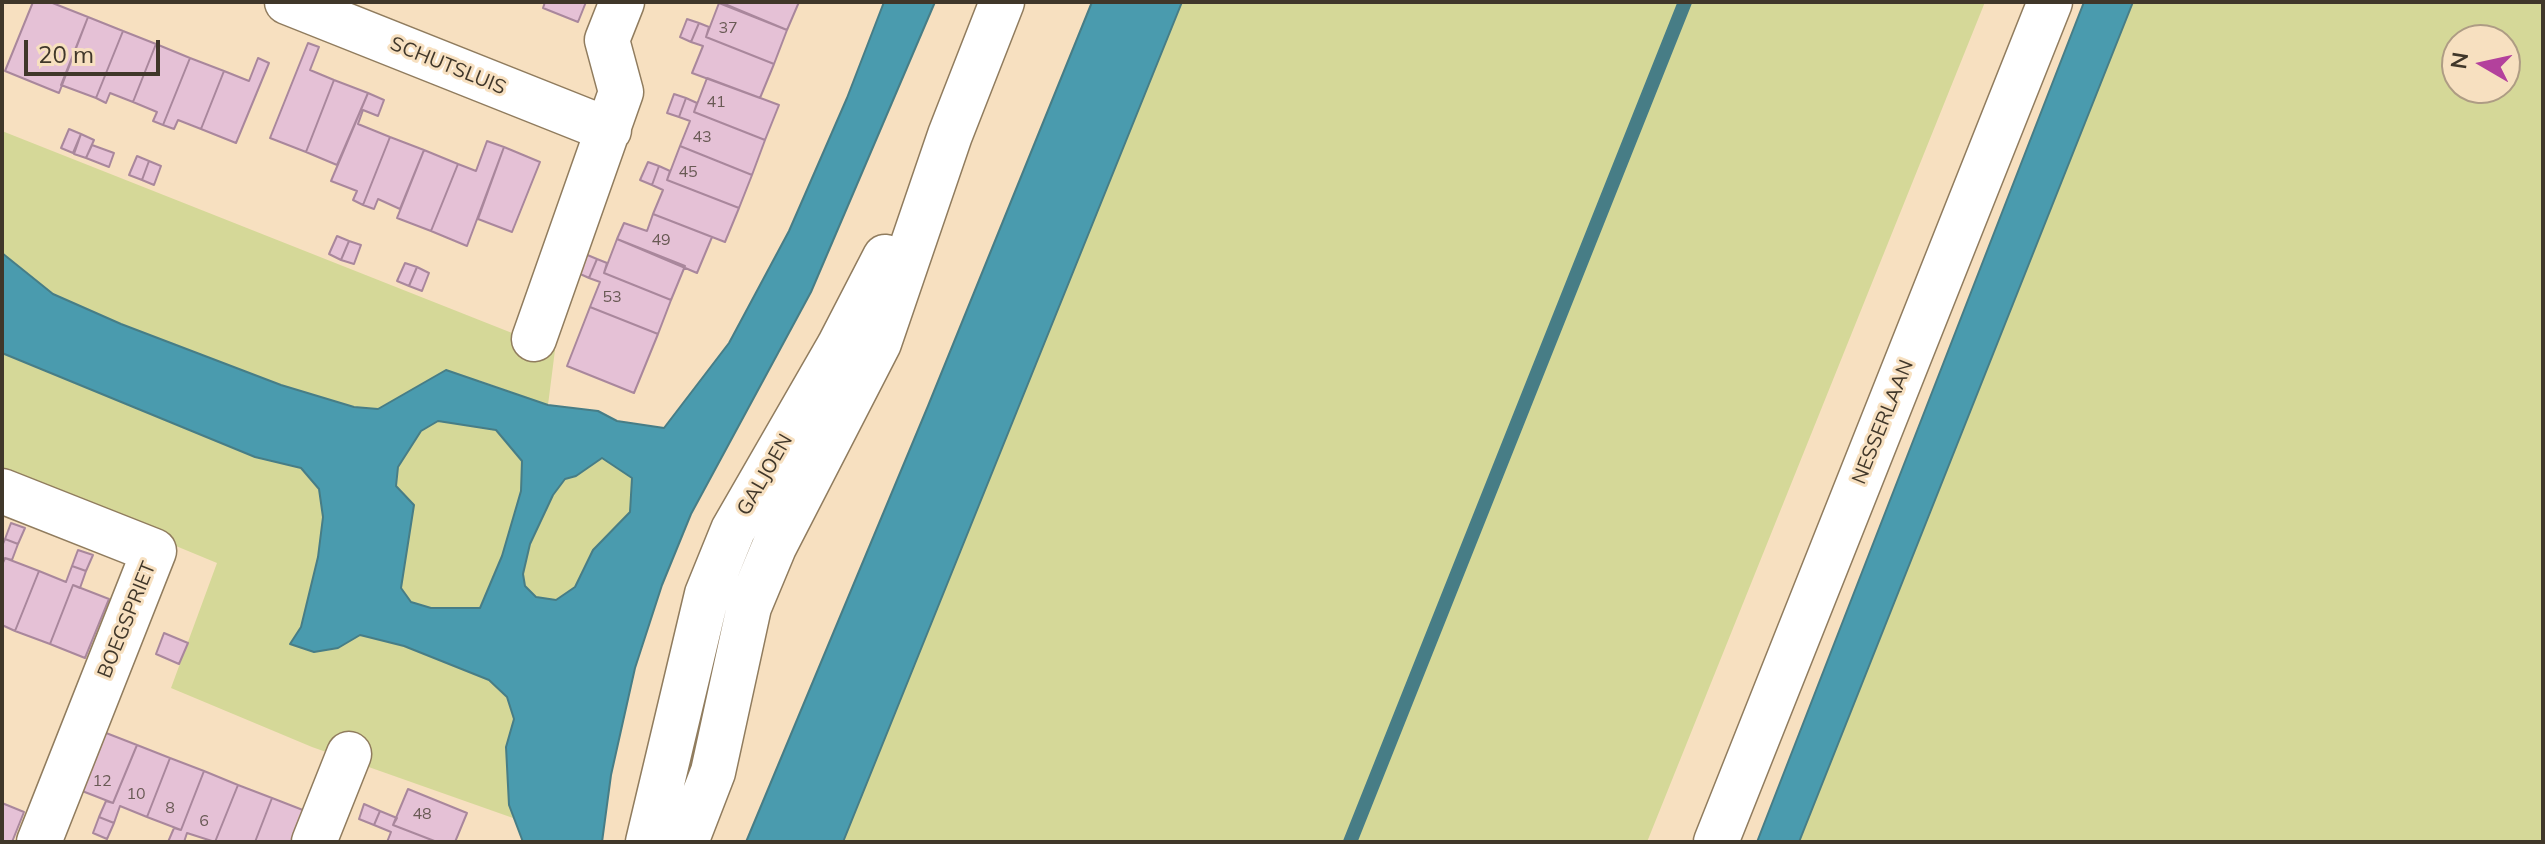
<!DOCTYPE html>
<style>
body{margin:0}
#map{position:relative;width:2545px;height:844px;overflow:hidden;background:#f7e0c0;font-family:Mulish,sans-serif}
canvas{display:block}
.frame{position:absolute;inset:0;border:4px solid #40372a;pointer-events:none}
.north{position:absolute;left:2441px;top:24px;width:80px;height:80px;box-sizing:border-box;background:#f7e0c0;border:2px solid #ae9c84;border-radius:50%;rotate:279deg;font-size:22px;font-weight:700;line-height:32px;text-align:center;color:#40372a}
.north::after{content:'';display:block;margin:auto;width:28px;height:36px;background:#b3419c;clip-path:polygon(50% 0,100% 100%,50% 72%,0 100%)}
.scale{position:absolute;left:24px;top:40px;width:136px;height:36px;box-sizing:border-box;border:4px solid #40372a;border-top:0;padding-left:10px;font-size:24px;line-height:28px;white-space:nowrap;color:#40372a;-webkit-text-stroke:6px #f7e0c0;paint-order:stroke}
</style>
<div id="map">
<canvas width="2545" height="844"></canvas>
<div class="frame"></div>
<div class="north">N</div>
<div class="scale">20 m</div>
</div>
<script>
const g = document.querySelector('canvas').getContext('2d');
g.lineJoin = 'round';
function fillPath(path, color) {
  g.fillStyle = color;
  g.fill(path, 'evenodd');
}
function toPath(rows) {
  const path = new Path2D();
  for (const r of rows) {
    path.moveTo(r[0], r[1]);
    for (let i = 2; i < r.length; i += 2) path.lineTo(r[i], r[i + 1]);
  }
  return path;
}
function trace(path, color, width, dash) {
  g.strokeStyle = color;
  g.lineWidth = width;
  g.lineCap = dash ? 'butt' : 'round';
  g.setLineDash(dash || []);
  g.stroke(path);
}
function label(font, color, halo, rows, align = 'center') {
  g.font = font + ' Mulish,sans-serif';
  g.lineWidth = 6;
  g.setLineDash([]);
  g.textBaseline = 'middle';
  g.strokeStyle = halo;
  g.fillStyle = color;
  for (const [text, x, y, turn = 0] of rows) {
    g.save();
    g.translate(x, y);
    g.rotate((+turn || 0) * Math.PI / 180);
    g.textAlign = isNaN(turn) ? turn : align;
    if (halo) g.strokeText(text, 0, 0);
    g.fillText(text, 0, 0);
    g.restore();
  }
}
const green = toPath([
 [1177,2,1985,2,1647,842,842,842],
 [2133,2,2543,2,2543,842,1799,842],
 [2457,40,2505,40,2505,88,2457,88],
 [2,131,555,350,548,405,478,380,407,394,378,409,354,407,281,385,121,324,53,294,2,253],
 [2,353,255,457,301,468,319,489,323,517,318,557,301,627,291,644,338,648,360,635,404,646,489,680,507,697,514,719,506,747,509,805,513,818,312,747,171,688,217,563,2,474],
 [438,421,496,430,522,460,521,491,502,556,480,608,432,608,411,602,401,588,414,505,396,486,398,466,421,430],
 [602,458,633,478,630,512,593,550,575,587,555,600,536,597,525,586,523,574,530,544,553,495,565,479,576,476]
]);
const water = toPath([
 [884,2,935,2,811,292,691,514,662,585,635,668,611,775,602,842,523,842,509,805,506,747,514,719,507,697,489,680,404,646,360,635,338,648,314,652,290,644,301,627,318,557,323,517,319,489,301,468,255,457,2,353,2,253,53,294,121,324,281,385,354,407,378,409,446,370,548,405,598,411,617,421,664,428,729,343,789,231,847,98,884,2],
 [438,421,496,430,522,461,521,491,502,556,480,608,431,608,411,602,401,588,414,505,396,486,398,467,421,431,438,421],
 [602,458,632,478,630,512,593,550,575,587,556,600,536,597,525,586,523,574,530,544,553,495,565,479,576,476,602,458],
 [1092,2,1182,2,843,842,746,842,928,406,1092,2],
 [2084,2,2133,2,1799,842,1757,842,2084,2]
]);
const stream = toPath([
 [1350,842,1685,2]
]);
const building = toPath([
 [33,2,50,2,88,17,59,93,5,71,33,2],
 [545,2,586,2,578,22,543,8,545,2],
 [720,2,799,2,787,30,720,2],
 [719,3,787,30,774,64,706,37,719,3],
 [88,17,123,31,96,98,61,85,88,17],
 [687,19,699,23,691,42,680,37,687,19],
 [699,23,709,27,706,37,774,64,760,98,692,73,703,46,691,42,699,23],
 [123,31,156,44,133,102,110,93,106,103,96,98,123,31],
 [308,43,319,47,310,70,334,80,306,152,270,138,308,43],
 [156,44,190,58,163,125,153,121,157,112,133,102,156,44],
 [190,58,224,71,201,129,178,120,174,129,163,125,190,58],
 [258,58,269,63,236,143,201,129,224,71,249,81,258,58],
 [707,78,779,105,765,140,694,112,707,78],
 [334,80,368,93,337,165,306,152,334,80],
 [368,93,384,100,378,116,363,110,358,124,390,137,363,205,353,200,357,191,331,181,368,93],
 [674,94,686,98,679,117,667,113,674,94],
 [686,98,697,103,694,112,765,140,752,175,680,146,690,121,679,117,686,98],
 [69,129,81,134,73,153,61,148,69,129],
 [81,134,94,140,86,158,74,154,81,134],
 [390,137,424,150,400,209,378,199,374,209,363,205,390,137],
 [487,141,504,147,467,246,431,231,458,164,476,171,487,141],
 [92,145,114,153,109,167,86,158,92,145],
 [680,146,752,175,739,208,667,180,680,146],
 [504,147,540,162,512,232,478,219,504,147],
 [424,150,458,164,431,231,397,218,424,150],
 [137,156,149,161,142,180,129,175,137,156],
 [149,161,161,166,154,185,142,180,149,161],
 [648,162,659,166,652,185,640,180,648,162],
 [659,166,670,171,667,180,739,208,725,242,653,214,663,190,652,185,659,166],
 [653,214,712,237,697,273,617,239,624,223,647,231,653,214],
 [337,236,349,241,341,260,329,254,337,236],
 [617,239,685,266,671,300,604,273,617,239],
 [349,241,361,245,354,264,341,260,349,241],
 [585,254,597,259,589,278,578,273,585,254],
 [597,259,607,263,604,273,671,300,658,334,590,307,600,282,589,278,597,259],
 [405,263,417,267,409,286,397,281,405,263],
 [417,267,429,273,422,291,409,286,417,267],
 [590,307,658,334,634,393,567,366,590,307],
 [11,523,25,528,18,544,5,539,11,523],
 [5,539,18,544,12,560,5,558,2,565,2,546,5,539],
 [78,550,93,555,86,571,72,566,78,550],
 [5,558,39,571,15,631,2,625,2,565,5,558],
 [72,566,86,571,80,588,73,585,50,644,15,631,39,571,66,582,72,566],
 [73,585,109,599,85,658,50,644,73,585],
 [164,633,188,643,179,664,156,654,164,633],
 [101,731,137,745,113,803,77,789,101,731],
 [137,745,170,758,147,817,120,806,114,823,99,817,106,801,113,803,137,745],
 [170,758,204,771,181,830,147,817,170,758],
 [204,771,238,785,215,842,187,833,184,842,168,842,174,828,181,830,204,771],
 [238,785,272,798,255,842,215,842,238,785],
 [408,789,467,813,455,842,437,842,393,825,408,789],
 [272,798,308,812,296,842,255,842,272,798],
 [2,803,24,812,12,842,2,842,2,803],
 [364,804,380,811,374,825,359,819,364,804],
 [380,811,397,818,393,825,437,842,387,842,391,832,374,825,380,811],
 [99,817,114,823,107,839,93,833,99,817]
]);
const minor = toPath([
 [287,2,609,130],
 [534,339,621,92,607,40,622,2],
 [2,491,154,551,39,842],
 [314,842,349,754],
 [648,842,707,594,733,530,839,346,885,257],
 [686,842,713,772,749,607,774,547,879,343,950,135,1002,2],
 [1716,842,2050,2]
]);
const numberNames = [
 ["37",728,28],
 ["41",716,102],
 ["43",702,137],
 ["45",688,172],
 ["49",661,240],
 ["53",612,297],
 ["12",102,781],
 ["10",136,794],
 ["8",170,808],
 ["48",422,814],
 ["6",204,821]
];
const streetNames = [
 ["SCHUTSLUIS",448,66,22],
 ["NESSERLAAN",1883,422,-68],
 ["GALJOEN",765,475,-60],
 ["BOEGSPRIET",127,620,-68]
];
fillPath(green, '#d5d898');
fillPath(water, '#4a9bae');
trace(water, '#477d86', 2);
trace(stream, '#477d86', 14);
fillPath(building, '#e5c1d6');
trace(building, '#a9879c', 2);
trace(minor, '#907c5e', 47);
trace(minor, '#fff', 44);
label('16px', '#695a55', null, numberNames);
label('20px', '#40372a', '#f7e0c0', streetNames);
</script>
